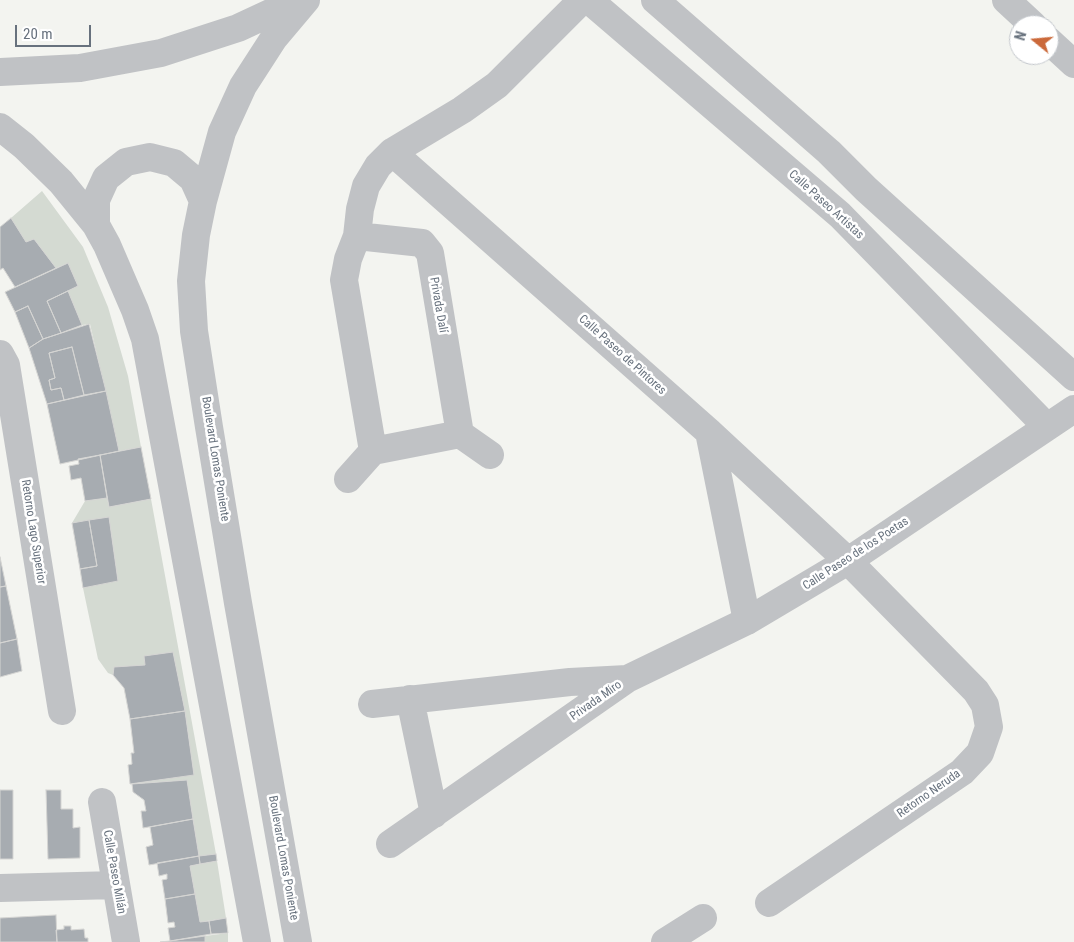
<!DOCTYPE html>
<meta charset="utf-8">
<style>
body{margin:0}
#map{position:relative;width:1074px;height:942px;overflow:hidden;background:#f3f4f0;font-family:"Roboto Condensed",sans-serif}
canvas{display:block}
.north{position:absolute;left:1009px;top:15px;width:50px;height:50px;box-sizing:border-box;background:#fff;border:1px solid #c2c6cb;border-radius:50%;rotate:287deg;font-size:14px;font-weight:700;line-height:20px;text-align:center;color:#67717d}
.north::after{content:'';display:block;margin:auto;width:18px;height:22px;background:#cb693a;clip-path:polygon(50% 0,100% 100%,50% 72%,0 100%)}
.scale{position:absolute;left:15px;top:25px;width:76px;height:22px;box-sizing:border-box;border:2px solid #67717d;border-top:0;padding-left:6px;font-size:15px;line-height:18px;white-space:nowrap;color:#67717d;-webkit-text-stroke:4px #fff;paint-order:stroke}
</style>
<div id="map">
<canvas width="1074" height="942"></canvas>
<div class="north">N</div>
<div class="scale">20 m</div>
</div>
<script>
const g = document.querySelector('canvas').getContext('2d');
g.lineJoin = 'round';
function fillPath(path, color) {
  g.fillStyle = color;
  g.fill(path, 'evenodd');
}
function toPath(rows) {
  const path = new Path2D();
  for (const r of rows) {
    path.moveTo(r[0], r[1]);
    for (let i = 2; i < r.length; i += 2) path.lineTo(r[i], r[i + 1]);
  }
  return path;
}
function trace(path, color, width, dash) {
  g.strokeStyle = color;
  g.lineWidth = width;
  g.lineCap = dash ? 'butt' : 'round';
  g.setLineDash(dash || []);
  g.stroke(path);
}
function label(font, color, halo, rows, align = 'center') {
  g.font = font + ' "Roboto Condensed",sans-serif';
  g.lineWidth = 5;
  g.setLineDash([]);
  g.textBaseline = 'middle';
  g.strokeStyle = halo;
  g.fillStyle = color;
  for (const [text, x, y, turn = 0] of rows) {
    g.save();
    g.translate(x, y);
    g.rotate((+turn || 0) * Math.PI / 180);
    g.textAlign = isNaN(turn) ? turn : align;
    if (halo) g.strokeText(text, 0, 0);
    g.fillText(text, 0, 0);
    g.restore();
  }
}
const green = toPath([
 [42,191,83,247,108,307,128,376,141,447,119,451,90,324,82,325,68,291,78,286,68,263,56,268,34,239,26,242,11,218],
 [107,498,109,507,151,499,216,854,199,856,187,780,132,784,194,774,185,711,173,652,145,656,145,665,114,667,113,675,108,673,98,659,83,588,118,580,109,517,72,523,85,501],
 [217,861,226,918,200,922,190,866],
 [228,933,228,942,205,942,205,936]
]);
const building = toPath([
 [11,218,26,242,34,239,56,268,15,287,3,268,0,270,0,227,11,218],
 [68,263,78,286,47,301,61,333,43,339,28,306,15,312,5,292,68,263],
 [68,291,82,325,61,333,47,301,68,291],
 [28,306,43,339,29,348,15,312,28,306],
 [89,324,106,391,84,395,72,347,49,353,55,378,49,380,51,390,61,388,64,400,47,404,29,348,43,339,89,324],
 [72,347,84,395,64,400,61,388,51,390,49,380,55,378,49,353,72,347],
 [106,391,119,451,60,464,47,404,106,391],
 [141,447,151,499,109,507,100,455,141,447],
 [100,455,107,498,85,501,81,478,71,480,69,466,79,464,78,459,100,455],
 [109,517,118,581,83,588,80,569,97,566,89,520,109,517],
 [89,520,97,566,80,569,72,523,89,520],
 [0,557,6,586,0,587,0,557],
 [6,586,17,639,0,643,0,587,6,586],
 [17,639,22,671,0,677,0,643,17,639],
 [173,652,185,711,130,719,124,688,113,675,114,667,145,665,144,656,173,652],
 [185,711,194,775,130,784,128,765,132,764,131,753,134,753,130,719,185,711],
 [187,780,193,819,143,828,141,811,146,811,144,800,133,792,132,784,187,780],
 [0,790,13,790,13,859,0,859,0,790],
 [46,790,61,790,61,809,73,809,73,828,80,827,80,858,48,859,46,790],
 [193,819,199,856,149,865,146,847,153,845,150,827,193,819],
 [216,854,217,861,200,864,199,856,216,854],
 [199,856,200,864,190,866,195,894,165,899,162,880,167,879,167,874,159,876,157,863,199,856],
 [195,894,200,922,209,921,211,934,170,941,168,928,175,927,174,922,168,923,165,899,195,894],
 [56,915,57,942,0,942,0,918,56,915],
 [226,918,228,933,211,934,209,921,226,918],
 [64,926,71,926,71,930,84,929,85,938,88,938,88,942,57,942,56,930,64,929,64,926],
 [205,936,205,942,160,942,170,941,205,936]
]);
const minor = toPath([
 [589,0,840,215,1047,427],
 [655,0,829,152,866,189,1074,377],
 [1006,0,1033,25],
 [1049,41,1074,64],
 [0,72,80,68,161,53,238,28,298,0],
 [0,127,24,146,61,182,96,225,107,245,135,310,145,339,257,942],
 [392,152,709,432,848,561,976,691,985,705,989,727,980,753,962,772,769,903],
 [96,225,96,200,106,178,126,162,150,157,174,163,193,179,203,201],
 [357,236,422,243,430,253,460,434,490,455],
 [0,354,6,365,62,711],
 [709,432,747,621],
 [373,451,344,280,348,259,357,236,360,209,366,186,378,166,392,152,462,110,497,85,582,0],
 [348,479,373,451,460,434],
 [410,699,434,814],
 [372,704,570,682,627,679],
 [102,802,126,942],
 [390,844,627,679,747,621,848,561,1074,409],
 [0,888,116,885],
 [298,942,238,603,209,427,194,331,191,281,196,235,203,201,222,132,243,86,274,38,306,0],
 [665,942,703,918]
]);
const streetNames = [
 ["Calle Paseo Artistas",826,205,42],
 ["Privada Dalí",438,305,80],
 ["Calle Paseo de Pintores",622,355,42],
 ["Boulevard Lomas Poniente",215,459,81],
 ["Retorno Lago Superior",33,532,81],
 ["Calle Paseo de los Poetas",856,554,-33],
 ["Privada Miro",596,701,-35],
 ["Retorno Neruda",929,794,-35],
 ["Boulevard Lomas Poniente",283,858,80],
 ["Calle Paseo Milán",114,872,80]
];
fillPath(green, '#d4dad2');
fillPath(building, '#a7acb1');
trace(building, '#d5d5d3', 1);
trace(minor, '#c0c2c5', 28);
label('12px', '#67717d', '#fff', streetNames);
</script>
